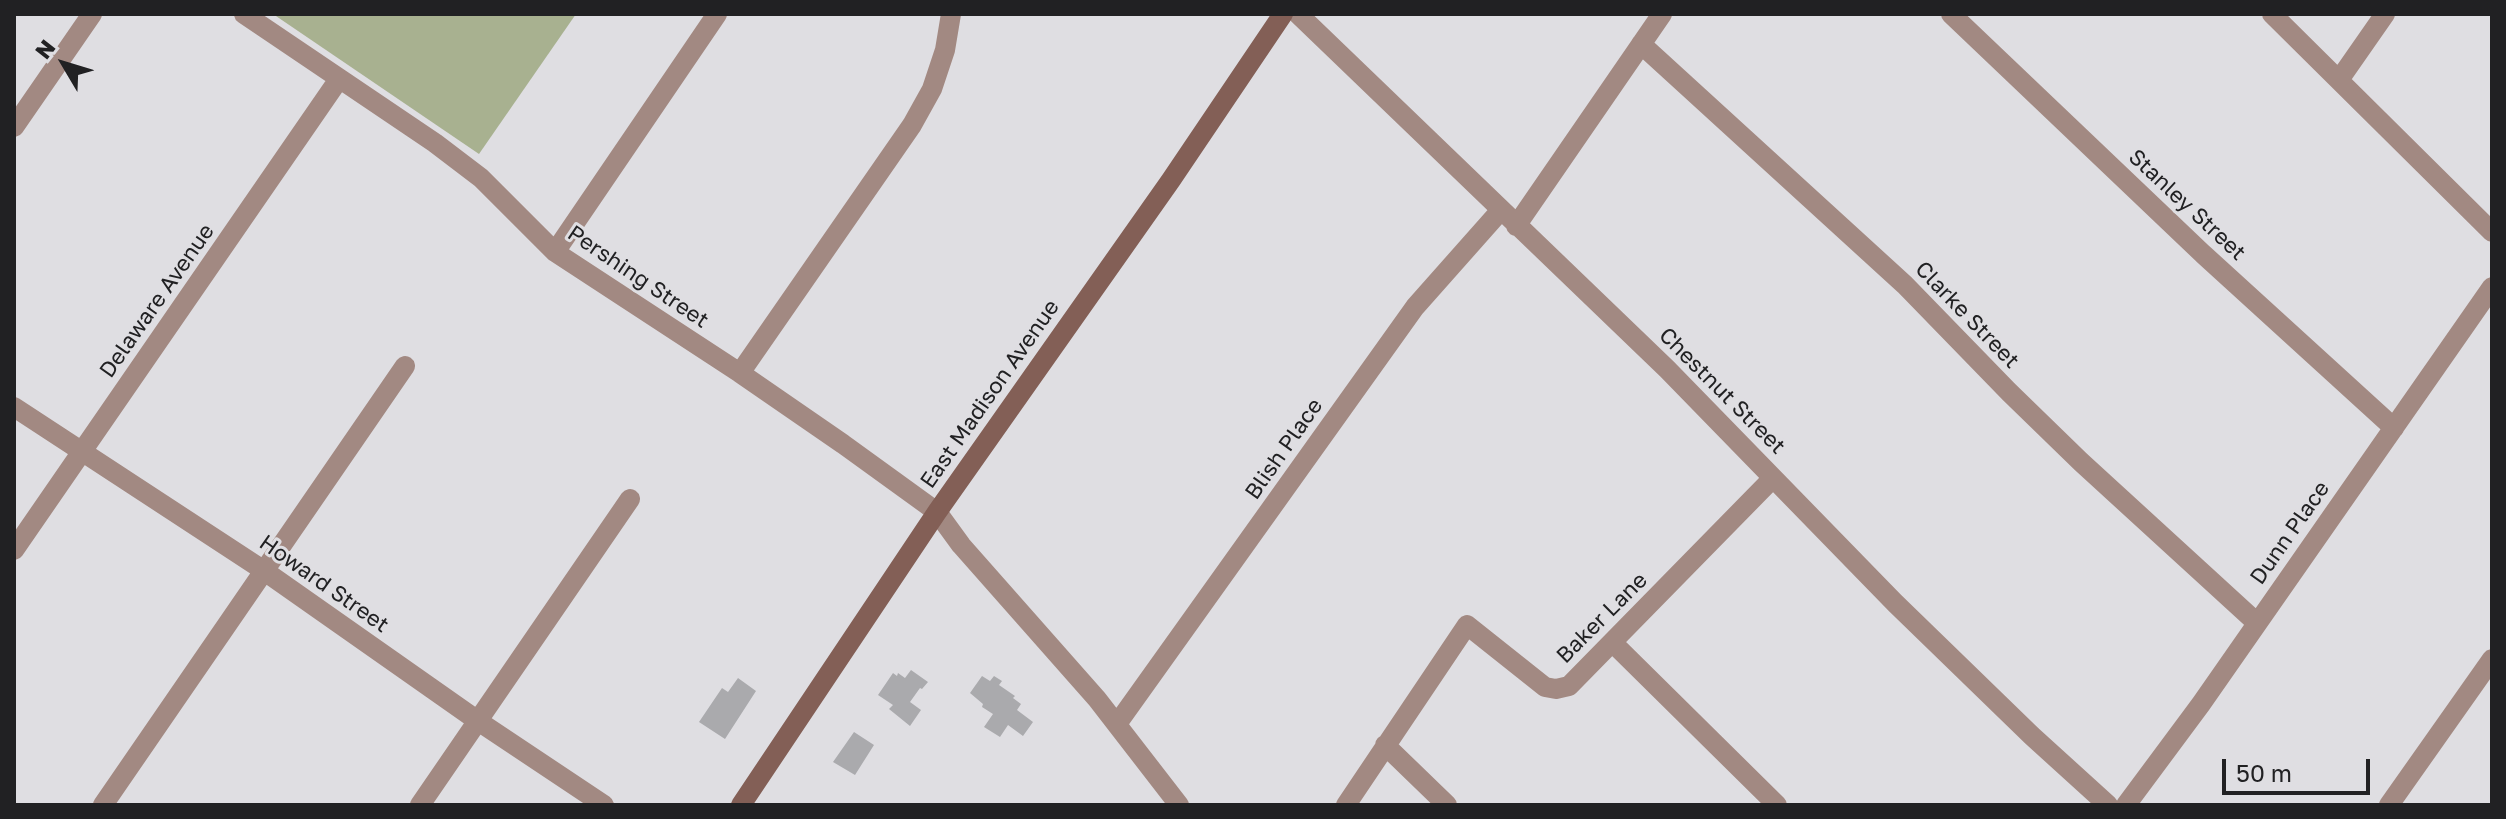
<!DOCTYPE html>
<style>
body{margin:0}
#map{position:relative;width:2506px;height:819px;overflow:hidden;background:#dfdee2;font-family:"Golos Text",sans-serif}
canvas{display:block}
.frame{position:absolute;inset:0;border:16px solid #212123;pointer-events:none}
.north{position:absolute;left:24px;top:24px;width:80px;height:80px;-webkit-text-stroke:6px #dfdee2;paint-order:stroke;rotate:308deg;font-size:22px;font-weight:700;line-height:32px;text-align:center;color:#212123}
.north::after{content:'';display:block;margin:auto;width:28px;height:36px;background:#212123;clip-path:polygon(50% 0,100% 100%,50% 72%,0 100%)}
.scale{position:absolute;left:2222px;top:759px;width:148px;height:36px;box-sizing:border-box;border:4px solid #212123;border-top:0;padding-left:10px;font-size:24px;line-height:28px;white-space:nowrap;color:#212123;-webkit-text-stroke:6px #dfdee2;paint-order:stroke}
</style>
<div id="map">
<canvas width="2506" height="819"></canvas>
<div class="frame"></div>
<div class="north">N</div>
<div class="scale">50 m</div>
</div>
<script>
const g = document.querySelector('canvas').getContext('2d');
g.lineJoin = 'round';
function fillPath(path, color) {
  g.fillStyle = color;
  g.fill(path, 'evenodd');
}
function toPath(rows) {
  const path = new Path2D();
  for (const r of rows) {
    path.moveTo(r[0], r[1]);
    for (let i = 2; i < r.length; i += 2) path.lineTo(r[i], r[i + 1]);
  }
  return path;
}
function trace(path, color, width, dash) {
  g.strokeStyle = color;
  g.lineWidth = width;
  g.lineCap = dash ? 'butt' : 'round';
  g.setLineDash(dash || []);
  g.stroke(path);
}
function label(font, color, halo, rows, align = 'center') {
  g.font = font + ' "Golos Text",sans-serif';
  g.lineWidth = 6;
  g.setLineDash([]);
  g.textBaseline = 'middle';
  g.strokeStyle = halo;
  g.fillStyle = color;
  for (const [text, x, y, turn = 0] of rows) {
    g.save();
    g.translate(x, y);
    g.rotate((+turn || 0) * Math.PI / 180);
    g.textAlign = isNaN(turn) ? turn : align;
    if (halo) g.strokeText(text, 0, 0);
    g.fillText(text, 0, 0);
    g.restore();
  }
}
const green = toPath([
 [273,14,576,14,479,154]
]);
const building = toPath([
 [911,670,928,682,922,689,920,688,910,702,921,710,910,726,889,709,893,705,878,695,893,673,897,676,898,673,905,678],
 [982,676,990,681,994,676,1002,681,999,685,1015,696,1013,698,1021,704,1017,710,1033,722,1023,736,1008,725,1000,737,984,727,993,714,982,707,983,704,970,693],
 [738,678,756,691,725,739,699,722,722,688,728,692],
 [854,732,874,745,855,775,833,762]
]);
const street = toPath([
 [244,14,435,143,481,178,555,252,740,373,843,444,937,512,961,545,1097,699,1179,805],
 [1298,14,1667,369,1895,603,2032,736,2108,805],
 [1951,14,2203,254,2394,428],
 [2272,14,2492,232],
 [1641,44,1905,285,2009,392,2081,462,2257,623],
 [2339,80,2385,14],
 [14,127,92,14],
 [1516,226,1662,14],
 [555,252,717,14],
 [740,373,912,125,932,89,945,50,951,14],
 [14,407,263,570,478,721,604,805],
 [14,550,339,79],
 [1613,643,1777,805],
 [1117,724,1415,307,1501,210],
 [1385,745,1447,805],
 [103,805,405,366],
 [420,805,630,499],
 [1346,805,1467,625,1545,687,1556,689,1569,686,1773,478],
 [2126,805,2201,704,2492,287],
 [2389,805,2492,659]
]);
const secondary = toPath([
 [741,805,937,512,1171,180,1283,14]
]);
const streetNames = [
 ["Stanley Street",2187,205,43],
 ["Pershing Street",638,277,34],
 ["Delaware Avenue",157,301,-55],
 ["Clarke Street",1967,315,46],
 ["Chestnut Street",1722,391,45],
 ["East Madison Avenue",990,394,-55],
 ["Blish Place",1284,449,-55],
 ["Dunn Place",2290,533,-55],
 ["Howard Street",324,584,35],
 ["Baker Lane",1602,618,-45]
];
fillPath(green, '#a8b190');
fillPath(building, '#aaaaad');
trace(street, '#a28982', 20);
trace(secondary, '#835f56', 20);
label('22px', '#212123', '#dfdee2', streetNames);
</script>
